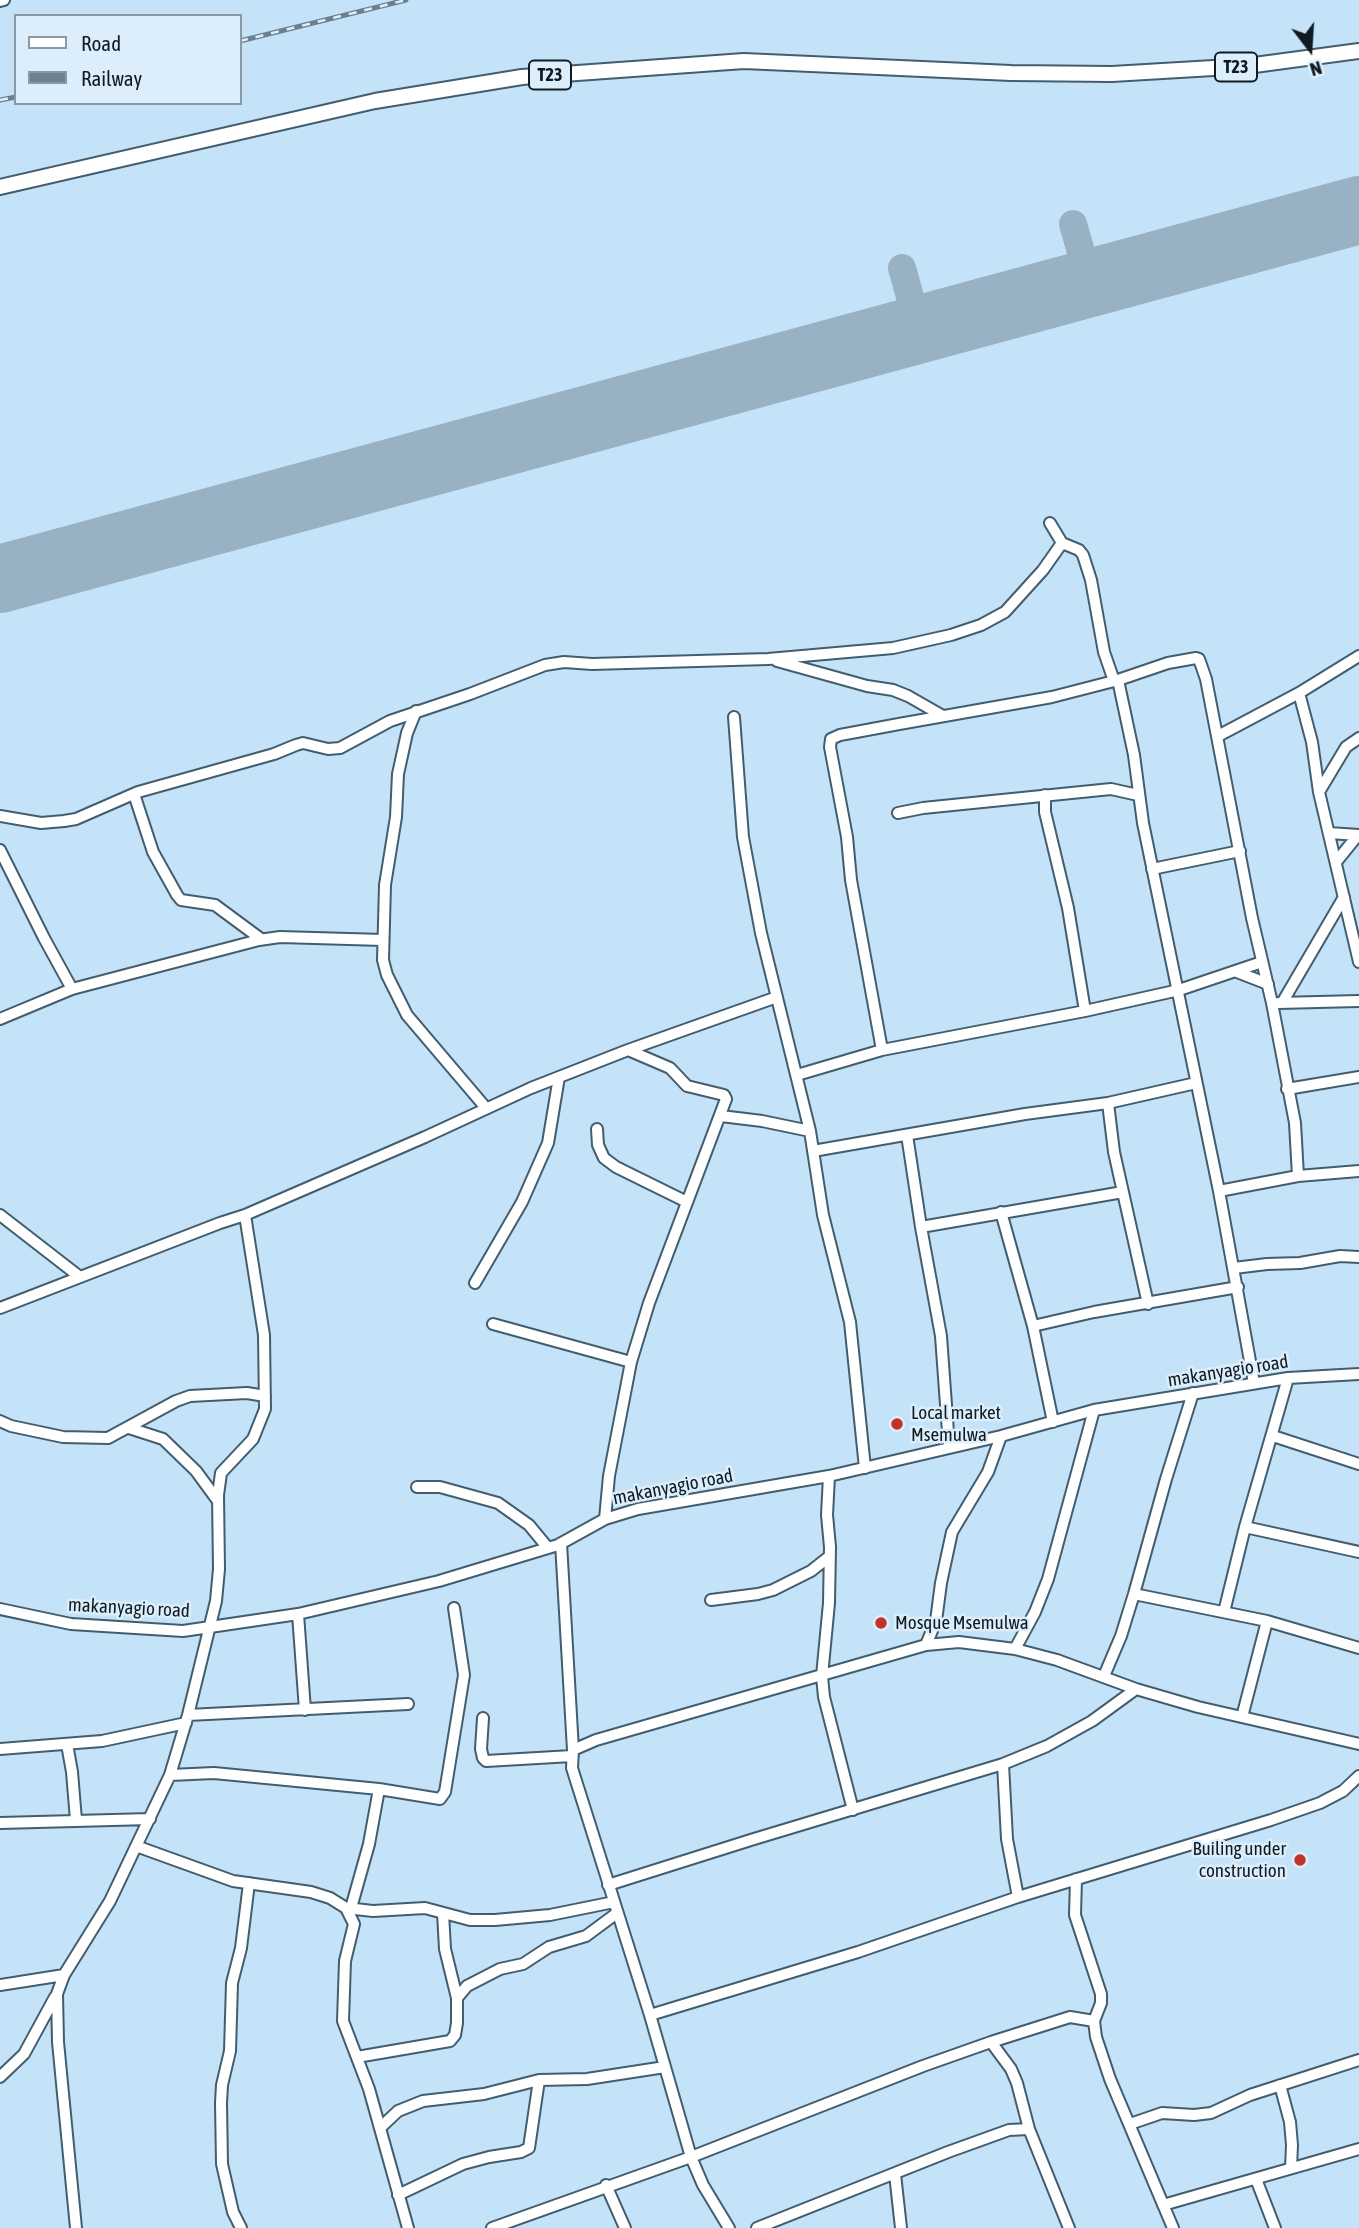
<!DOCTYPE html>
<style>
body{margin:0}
#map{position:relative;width:1359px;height:2228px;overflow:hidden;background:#c5e3f8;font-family:"Asap Condensed",sans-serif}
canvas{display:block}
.legend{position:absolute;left:14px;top:14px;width:228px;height:91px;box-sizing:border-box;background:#dceefb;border:2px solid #8a99a4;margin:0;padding:9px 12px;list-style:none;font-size:21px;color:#0f1a21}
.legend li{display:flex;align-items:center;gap:14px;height:35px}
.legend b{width:35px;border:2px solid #8a99a4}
.north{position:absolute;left:1275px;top:14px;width:70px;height:70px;-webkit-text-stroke:5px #dceefb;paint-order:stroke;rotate:163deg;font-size:19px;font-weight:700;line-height:28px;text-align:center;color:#0f1a21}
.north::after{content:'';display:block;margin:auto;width:24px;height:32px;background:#0f1a21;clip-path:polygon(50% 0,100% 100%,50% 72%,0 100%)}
</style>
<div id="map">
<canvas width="1359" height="2228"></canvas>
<ul class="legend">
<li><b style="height:9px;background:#fff"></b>Road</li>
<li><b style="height:9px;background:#6c818f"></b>Railway</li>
</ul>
<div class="north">N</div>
</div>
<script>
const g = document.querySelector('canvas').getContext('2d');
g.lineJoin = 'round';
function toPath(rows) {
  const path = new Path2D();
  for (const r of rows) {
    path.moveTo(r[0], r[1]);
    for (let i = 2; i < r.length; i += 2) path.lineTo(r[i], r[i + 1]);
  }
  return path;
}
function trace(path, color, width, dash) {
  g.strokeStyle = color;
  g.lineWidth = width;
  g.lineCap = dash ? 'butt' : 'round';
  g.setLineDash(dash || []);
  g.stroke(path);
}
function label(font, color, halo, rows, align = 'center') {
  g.font = font + ' "Asap Condensed",sans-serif';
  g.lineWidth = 5;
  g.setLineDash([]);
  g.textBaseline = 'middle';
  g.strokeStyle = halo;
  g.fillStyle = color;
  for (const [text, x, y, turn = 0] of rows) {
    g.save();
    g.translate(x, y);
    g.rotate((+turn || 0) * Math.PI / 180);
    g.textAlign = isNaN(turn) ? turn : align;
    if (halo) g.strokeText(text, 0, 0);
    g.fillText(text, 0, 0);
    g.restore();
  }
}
const taxiway = toPath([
 [1073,224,1090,283],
 [902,268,919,329]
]);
const runway = toPath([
 [0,579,1359,210]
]);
const minor = toPath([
 [0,1,4,0],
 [1050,523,1062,543,1079,550,1083,555,1091,580,1104,652,1114,681],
 [777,661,867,686,893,690,908,696,943,716],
 [1118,680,1134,755,1143,823,1219,1191,1254,1383],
 [1299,693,1312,742,1319,792,1359,962],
 [416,711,407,733,398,774,396,817,385,885,383,960,387,975,407,1015,486,1108],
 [734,717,743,837,761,933,810,1131,823,1215,850,1322,865,1468],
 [1218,736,1299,693,1359,656],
 [1319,792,1346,747,1359,738],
 [134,794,153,852,177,895,181,900,215,905,261,939],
 [1045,795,1045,812,1068,908,1085,1011],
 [898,813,923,808,1111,789,1138,795],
 [0,816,41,823,64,821,76,819,138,792,274,754,296,745,303,743,328,749,340,748,390,721,470,694,545,665,564,662,592,664,768,659,893,648,951,635,981,625,1005,612,1043,570,1062,543],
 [1329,833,1359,835],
 [0,850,44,938,72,989],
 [1336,862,1358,835],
 [1152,869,1240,851],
 [1237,972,1268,984],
 [1278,1003,1359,1001],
 [1282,1003,1344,897],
 [0,1019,72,989,259,940,280,937,383,940],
 [882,1050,851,880,847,837,830,747,831,739,840,735,899,724,1052,697,1118,680,1168,663,1196,658,1199,659,1206,679,1252,918,1272,1003,1295,1123,1298,1176],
 [797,1075,882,1050,1085,1011,1179,990,1262,962],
 [1287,1089,1359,1077],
 [1108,1103,1114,1152,1148,1304],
 [721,1116,762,1121,810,1131],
 [597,1129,598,1145,604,1158,616,1167,687,1202],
 [907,1135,921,1227,941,1336,949,1446],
 [813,1151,1025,1114,1108,1103,1196,1083],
 [1219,1191,1298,1176,1359,1171],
 [1001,1212,1033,1326,1053,1422],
 [0,1215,80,1277],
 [921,1227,1123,1192],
 [1234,1268,1267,1264,1300,1263,1340,1256,1359,1257],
 [475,1283,522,1202,548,1143,559,1077],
 [0,1308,220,1223,245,1215,425,1137,531,1088,628,1050,777,997],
 [493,1324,631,1362],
 [1033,1326,1094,1312,1238,1287],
 [0,1421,11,1426,63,1437,108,1438,176,1401,190,1396,247,1393,265,1396],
 [129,1428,163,1439,196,1471,218,1501],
 [1273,1436,1359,1464],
 [829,1476,827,1515,830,1547,829,1603,822,1676,824,1697,853,1810],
 [417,1487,440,1487,498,1503,529,1525,548,1548],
 [605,1519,609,1476,631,1362,649,1303,726,1099,724,1095,687,1086,670,1068,628,1050],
 [1245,1527,1359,1552],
 [561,1543,573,1750],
 [1134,1594,1267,1621,1359,1648],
 [711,1600,758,1594,773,1590,811,1571,830,1556],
 [0,1609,71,1624,183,1631,298,1614,439,1581,558,1545,605,1519,638,1509,829,1476,1001,1436,1094,1410,1288,1378,1359,1374],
 [1224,1612,1245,1527,1288,1378],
 [298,1614,305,1710],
 [926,1645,936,1621,941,1583,952,1532,988,1472,1001,1436],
 [1015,1649,1035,1612,1048,1579,1094,1410],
 [1104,1676,1121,1636,1134,1594,1166,1479,1193,1393],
 [188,1715,408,1704],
 [1242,1717,1267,1621],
 [483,1718,481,1749,483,1758,486,1761,572,1756],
 [67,1744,72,1772,76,1820],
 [0,1749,102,1741,186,1723],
 [1003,1764,1007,1839,1018,1897],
 [170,1775,214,1773,379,1789,440,1799,445,1792,464,1675,454,1608],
 [0,1823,150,1819],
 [136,1846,233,1881,311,1892,330,1898,346,1908,354,1924,345,1961,343,2021,369,2089,408,2228],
 [1076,1879,1075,1915,1101,1994,1101,2003,1094,2021,1096,2037,1110,2079,1173,2228],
 [608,1885,754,1839,1003,1764,1047,1746,1092,1721,1136,1689],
 [346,1908,373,1911,425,1908,470,1920,495,1920,550,1915,614,1902],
 [351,1908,369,1844,379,1789],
 [443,1913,445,1949,457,1998],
 [0,1985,64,1975],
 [650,2015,858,1952,1018,1897,1271,1820,1320,1803,1343,1791,1359,1776],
 [991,2042,1011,2069,1017,2083,1029,2129,1069,2228],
 [357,2057,450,2041,455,2035,457,2023,457,1998,467,1986,500,1969,523,1964,549,1947,586,1936,617,1913],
 [0,2077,24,2054,55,1997],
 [1280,2085,1290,2122,1292,2145,1291,2168],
 [1130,2124,1162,2113,1194,2115,1211,2113,1250,2095,1359,2060],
 [380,2128,398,2111,423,2101,484,2094,539,2080,587,2079,665,2067],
 [895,2174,901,2228],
 [1256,2179,1275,2228],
 [606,2185,625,2228],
 [398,2195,463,2164,489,2157,521,2152,529,2148,539,2080],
 [1163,2205,1359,2149],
 [76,2228,58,2042,57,1994,64,1975,110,1901,170,1775,188,1715,216,1601,219,1569,218,1495,221,1473,253,1439,265,1409,264,1335,245,1215],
 [241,2228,233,2212,222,2164,221,2103,222,2085,230,2051,232,1983,241,1948,249,1883],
 [492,2228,691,2157,923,2066,991,2042,1070,2017,1094,2021],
 [729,2228,703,2185,691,2157,650,2015,572,1768,573,1750,596,1740,926,1645,959,1642,1015,1649,1057,1660,1136,1689,1198,1707,1359,1744],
 [757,2228,948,2152,1009,2130,1029,2129]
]);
const major = toPath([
 [0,187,375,101,522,77,744,61,1011,73,1112,74,1247,66,1359,51]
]);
const rail = toPath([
 [240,41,406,0],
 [0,100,16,97]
]);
const markers = [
 [897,1424,7,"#c03326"],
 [881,1623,7,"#c03326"],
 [1300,1860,7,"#c03326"]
];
const shields = [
 [1236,67,42],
 [550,75,42]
];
const shieldNames = [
 ["T23",1236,67],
 ["T23",550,75]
];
const streetNames = [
 ["makanyagio road",1228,1371,-9],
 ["makanyagio road",673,1487,-11],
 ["makanyagio road",129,1608,3]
];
const poiNames = [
 ["Local market",911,1413],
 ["Msemulwa",911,1435],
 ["Mosque Msemulwa",895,1623],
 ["Builing under",1286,1849,"right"],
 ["construction",1286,1871,"right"]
];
trace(taxiway, '#98b2c4', 28);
trace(runway, '#98b2c4', 68);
trace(minor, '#435d6f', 14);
trace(major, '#435d6f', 18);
trace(minor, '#fff', 10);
trace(major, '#fff', 14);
trace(rail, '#6c818f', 5);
trace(rail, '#dceefb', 2.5, [8]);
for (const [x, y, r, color] of markers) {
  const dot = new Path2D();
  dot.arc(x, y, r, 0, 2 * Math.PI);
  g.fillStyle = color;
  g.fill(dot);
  trace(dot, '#dceefb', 2.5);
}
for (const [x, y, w] of shields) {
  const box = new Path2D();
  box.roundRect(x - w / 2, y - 14.5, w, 29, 5);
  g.fillStyle = '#dceefb';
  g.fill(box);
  trace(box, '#0f1a21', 2);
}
label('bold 18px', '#0f1a21', null, shieldNames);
label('19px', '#0f1a21', '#dceefb', streetNames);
label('19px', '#0f1a21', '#dceefb', poiNames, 'left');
</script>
